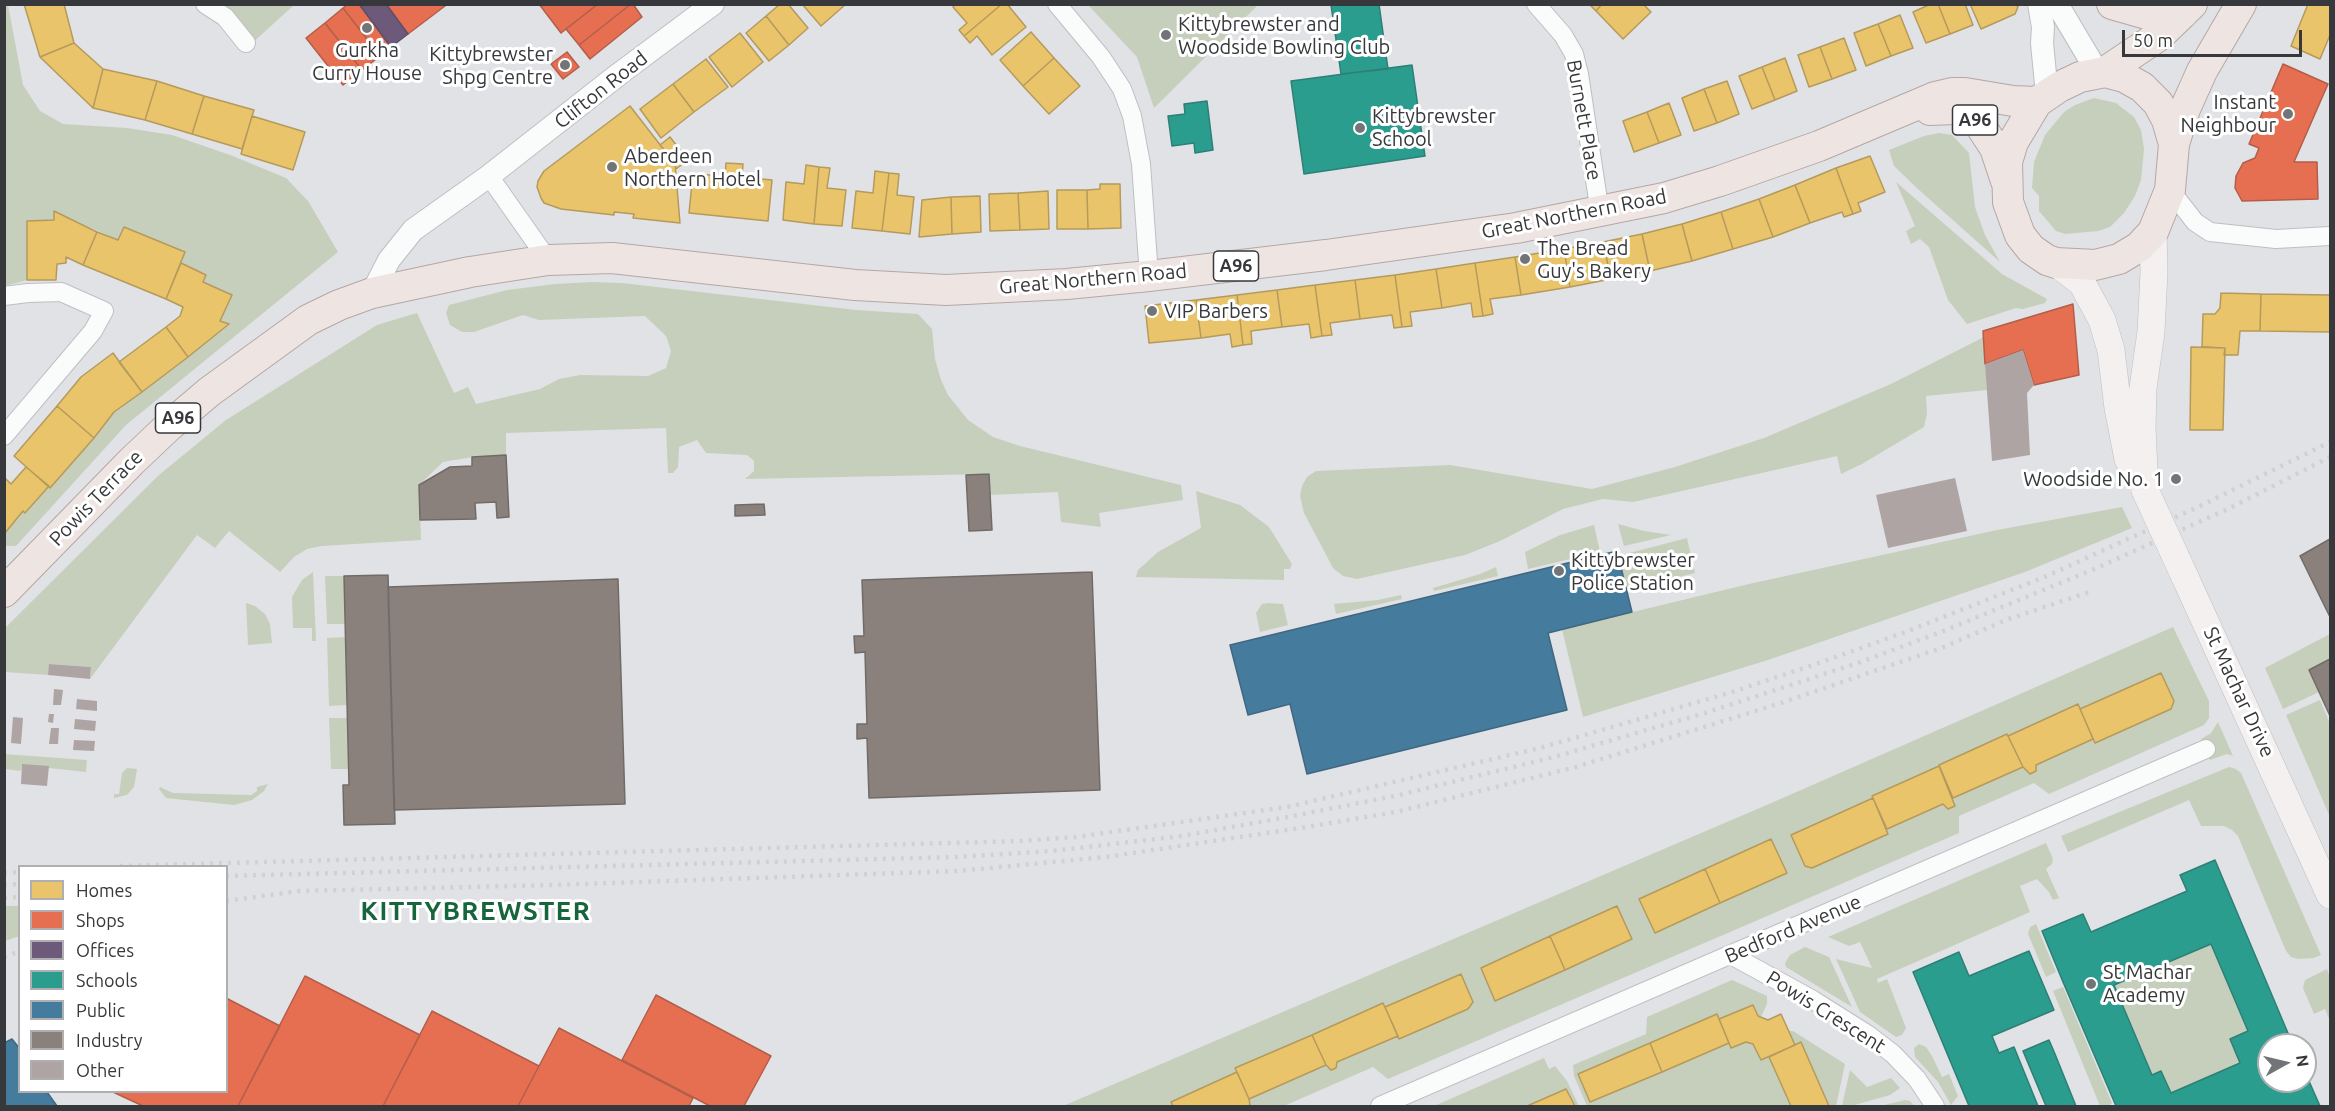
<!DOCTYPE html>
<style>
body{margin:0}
#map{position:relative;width:2335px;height:1111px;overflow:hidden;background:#e1e2e6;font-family:Ubuntu,sans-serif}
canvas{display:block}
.frame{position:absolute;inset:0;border:6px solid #37383b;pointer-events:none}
.legend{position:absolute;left:18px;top:865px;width:210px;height:228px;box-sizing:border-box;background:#fff;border:2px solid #afafb1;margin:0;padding:8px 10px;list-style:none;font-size:18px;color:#37383b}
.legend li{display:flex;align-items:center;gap:12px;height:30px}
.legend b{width:30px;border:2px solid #afafb1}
.north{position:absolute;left:2257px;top:1033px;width:60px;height:60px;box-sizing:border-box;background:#fff;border:2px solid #afafb1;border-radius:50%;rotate:82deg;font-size:16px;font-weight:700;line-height:24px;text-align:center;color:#37383b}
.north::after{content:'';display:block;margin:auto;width:21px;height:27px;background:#727477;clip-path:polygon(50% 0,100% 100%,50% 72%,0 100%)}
.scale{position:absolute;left:2122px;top:30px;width:180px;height:27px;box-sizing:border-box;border:3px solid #37383b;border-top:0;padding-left:8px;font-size:18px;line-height:21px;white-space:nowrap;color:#37383b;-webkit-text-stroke:4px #fff;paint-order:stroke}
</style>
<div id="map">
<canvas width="2335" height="1111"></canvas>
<div class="frame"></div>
<ul class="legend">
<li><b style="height:16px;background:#e9c46a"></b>Homes</li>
<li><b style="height:16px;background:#e76f51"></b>Shops</li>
<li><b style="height:16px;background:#6d597a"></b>Offices</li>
<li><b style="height:16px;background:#2a9d8f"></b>Schools</li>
<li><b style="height:16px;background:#457b9d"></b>Public</li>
<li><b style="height:16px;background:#8a817c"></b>Industry</li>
<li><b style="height:16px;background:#afa4a4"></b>Other</li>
</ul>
<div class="north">N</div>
<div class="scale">50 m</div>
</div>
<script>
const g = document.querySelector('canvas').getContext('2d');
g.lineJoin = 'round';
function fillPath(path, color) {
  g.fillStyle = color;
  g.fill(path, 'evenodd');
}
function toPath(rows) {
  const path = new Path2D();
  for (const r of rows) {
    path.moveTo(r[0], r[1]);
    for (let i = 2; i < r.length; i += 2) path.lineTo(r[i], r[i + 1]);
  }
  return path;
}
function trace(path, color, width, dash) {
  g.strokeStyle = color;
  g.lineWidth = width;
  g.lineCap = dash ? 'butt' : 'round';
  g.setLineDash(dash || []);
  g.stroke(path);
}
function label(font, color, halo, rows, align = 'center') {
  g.font = font + ' Ubuntu,sans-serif';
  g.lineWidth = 6;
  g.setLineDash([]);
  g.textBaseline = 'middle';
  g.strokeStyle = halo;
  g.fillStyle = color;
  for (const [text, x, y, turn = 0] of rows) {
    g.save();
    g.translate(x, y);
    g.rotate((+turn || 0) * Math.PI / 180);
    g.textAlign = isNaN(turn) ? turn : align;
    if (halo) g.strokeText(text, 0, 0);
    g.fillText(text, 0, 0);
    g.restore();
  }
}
const green = toPath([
 [5,5,8,5,23,85,40,111,63,124,127,128,172,135,233,156,286,178,308,201,338,252,126,425,16,546,5,546,5,532,23,511,26,513,49,486,51,487,114,412,229,325,220,321,232,295,203,282,206,275,181,263,185,252,124,227,118,240,54,211,54,220,27,221,27,280,5,286],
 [214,5,294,5,250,45],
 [1088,5,1258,5,1154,108,1137,57],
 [2094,98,2116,103,2134,117,2141,130,2144,149,2141,180,2135,196,2124,213,2110,227,2098,231,2065,234,2056,231,2039,211,2039,196,2032,188,2034,162,2045,135,2064,112,2075,105],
 [1939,133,1952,135,1969,153,1975,207,1985,235,2000,262,1919,190,1894,166,1889,150,1924,136],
 [1896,182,2002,274,2047,299,2045,303,2023,309,2016,308,1967,324,1948,300,1929,247,1920,239,1911,244,1906,231,1915,226],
 [592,282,622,283,856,310,918,314,932,329,935,359,941,380,948,395,968,420,993,437,1020,446,1181,485,1183,500,1099,513,1101,527,1061,522,1058,492,990,495,988,474,745,479,754,471,754,461,747,455,706,453,697,440,679,447,678,467,673,473,668,473,666,428,506,433,506,455,472,457,443,462,419,485,421,540,322,546,307,549,294,557,280,572,229,531,215,548,197,535,90,679,91,667,50,664,48,675,5,672,4,629,159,475,226,420,377,325,417,313,454,393,468,387,476,404,540,389,559,379,580,375,648,376,666,368,671,351,666,336,645,316,539,320,523,315,474,332,462,332,450,325,446,313,449,305,507,290,555,284],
 [1984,337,1987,390,1926,396,1927,414,1924,427,1862,464,1841,474,1837,456,1633,502,1603,499,1563,509,1500,541,1465,555,1357,579,1343,576,1333,568,1304,513,1300,496,1302,486,1307,477,1316,471,1450,465,1592,489,1675,467,1764,438,1891,384],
 [1196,491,1240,505,1269,527,1292,564,1290,569,1284,569,1284,580,1136,577,1138,570,1158,552,1201,528],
 [2122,507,2132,528,2025,572,1768,660,1583,717,1562,629,1749,584,1997,530],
 [1618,524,1644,531,1671,535,1624,546],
 [1594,525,1600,552,1528,569,1525,552,1560,535],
 [1687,538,1695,573,1627,590,1618,556],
 [1496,567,1498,576,1434,591,1433,588,1480,574],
 [313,572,316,641,312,641,312,628,293,628,292,597,302,580],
 [325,576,344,576,345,624,327,624],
 [1401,595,1402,599,1336,614,1334,604,1378,600],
 [246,603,255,606,265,614,270,624,272,643,248,645],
 [1268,603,1283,604,1288,625,1260,632,1256,613,1262,604],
 [2173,627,2209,701,2209,718,2204,725,2049,794,2034,783,1959,816,1959,833,1751,923,1388,1079,1373,1067,1284,1106,1063,1106,1769,804],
 [2330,634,2330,659,2310,670,2319,692,2283,709,2265,668],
 [345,637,347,705,329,706,327,638],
 [2320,700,2330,724,2330,817,2286,715],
 [329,718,347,718,349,769,331,769],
 [2218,722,2233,756,2227,754,2210,760,2201,739,2211,733],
 [4,754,87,760,86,772,22,765,21,771,5,769],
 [2229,767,2236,769,2241,773,2321,955,2313,958,2298,959,2291,957,2286,951,2238,836,2232,830,2224,826,2201,826,2189,800,2068,852,2061,836],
 [127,768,137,769,134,787,127,795,114,798,114,794,119,794,122,773],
 [268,784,264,791,252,800,234,805,166,798,159,789,160,787,173,793,251,795,257,791,257,787],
 [2046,843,2053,859,2052,864,2046,869,2059,898,2053,900,2049,892,2037,879,2020,886,2030,912,1877,979,1878,983,1887,979,1906,1028,1902,1035,1896,1037,1860,1012,1836,959,1872,968,1860,942,1849,946,1828,937],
 [5,906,19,906,20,936,5,941],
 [2036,924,2056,972,2046,977,2028,934,2030,927],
 [2211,944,2248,1031,2230,1039,2240,1063,2171,1093,2161,1071,2152,1075,2114,985],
 [1805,947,1829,957,1852,1007,1786,967,1785,963,1790,955],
 [2327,969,2330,978,2330,1021,2325,1009,2314,1014,2303,988,2305,980],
 [1732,980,1767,996,1767,1004,1761,1017,1768,1020,1781,1014,1788,1031,1793,1031,1845,1064,1836,1106,1587,1106,1574,1076,1573,1065,1646,1034,1647,1017],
 [2063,987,2112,1103,2109,1106,2100,1106,2053,991],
 [1919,1044,1926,1047,1932,1056,1942,1077,1949,1074,1958,1096,1951,1105,1938,1082,1915,1057,1914,1048],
 [1544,1058,1549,1069,1555,1066,1567,1081,1579,1106,1434,1106],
 [1850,1070,1867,1087,1891,1078,1900,1088,1890,1095,1851,1106,1842,1106],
 [1905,1100,1910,1101,1914,1106,1880,1106]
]);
const homes = toPath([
 [24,4,64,4,74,43,40,57,24,4],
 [780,4,788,4,808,28,789,45,766,16,780,4],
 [802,4,846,4,821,26,802,4],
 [955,4,1002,4,964,36,959,30,967,23,953,7,955,4],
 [1002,4,1007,4,1026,27,992,55,977,36,970,43,964,36,1002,4],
 [1589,4,1602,4,1596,11,1589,4],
 [1602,4,1643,4,1651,12,1623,39,1596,11,1602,4],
 [1931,4,1938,4,1950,34,1926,43,1913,12,1931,4],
 [1938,4,1965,4,1973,25,1950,34,1938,4],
 [1970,4,2015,4,2018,7,2015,14,1981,29,1970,4],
 [2308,4,2330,4,2330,35,2320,59,2291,46,2308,4],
 [1900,15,1913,48,1891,56,1878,24,1900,15],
 [766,16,789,45,769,61,746,33,766,16],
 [1878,24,1891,56,1866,66,1854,33,1878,24],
 [1031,32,1054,58,1023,86,1000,60,1031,32],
 [740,33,763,62,732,87,709,57,740,33],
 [1844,38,1856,70,1832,79,1820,47,1844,38],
 [74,43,103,69,93,108,40,57,74,43],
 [1820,47,1832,79,1809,87,1798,55,1820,47],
 [1054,58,1080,86,1049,114,1023,86,1054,58],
 [1785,58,1797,91,1775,100,1762,67,1785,58],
 [706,59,728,87,694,112,673,84,706,59],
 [1762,67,1775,100,1752,109,1739,76,1762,67],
 [103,69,157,81,145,120,93,108,103,69],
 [157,81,204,96,192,134,145,120,157,81],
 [1727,81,1739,114,1717,123,1704,89,1727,81],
 [673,84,694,112,661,138,640,109,673,84],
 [1704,89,1717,123,1694,131,1682,98,1704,89],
 [204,96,254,110,242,149,192,134,204,96],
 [1669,103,1681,135,1659,143,1647,112,1669,103],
 [630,106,675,164,680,223,633,218,634,214,614,212,614,215,561,209,544,203,541,198,537,187,538,181,544,171,630,106],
 [1647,112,1659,143,1634,152,1623,121,1647,112],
 [252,116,305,132,293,170,241,154,252,116],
 [670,137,688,160,676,169,675,164,660,145,670,137],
 [1870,156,1885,192,1858,203,1861,211,1853,214,1836,168,1870,156],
 [726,163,743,164,742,177,772,180,768,221,689,213,693,173,725,177,726,163],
 [806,165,819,167,814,224,783,220,786,182,804,184,806,165],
 [819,167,830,168,827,188,846,190,842,226,814,224,819,167],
 [1836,168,1853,214,1844,217,1842,212,1810,223,1795,185,1836,168],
 [875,171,889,173,882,231,852,228,856,191,873,193,875,171],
 [889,173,899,174,897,195,914,197,910,234,882,231,889,173],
 [1100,184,1120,184,1121,228,1088,229,1087,190,1100,189,1100,184],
 [1795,185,1810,223,1773,237,1759,199,1795,185],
 [1057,190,1087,190,1088,229,1057,229,1057,190],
 [1048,191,1049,229,1020,230,1018,193,1048,191],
 [1018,193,1020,230,990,231,989,194,1018,193],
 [980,196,981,232,952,234,951,197,980,196],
 [951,197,952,234,919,237,922,200,951,197],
 [1759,199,1773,237,1733,249,1721,212,1759,199],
 [54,211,97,232,83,265,66,257,66,263,57,264,56,280,27,280,27,221,54,220,54,211],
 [1721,212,1733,249,1692,261,1682,224,1721,212],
 [1682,224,1692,261,1650,271,1642,234,1682,224],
 [124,227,185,252,166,299,83,265,97,232,118,240,124,227],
 [1642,234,1650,271,1611,279,1603,242,1642,234],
 [1603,242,1611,279,1570,287,1564,249,1603,242],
 [1564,249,1570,287,1521,295,1515,257,1564,249],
 [1515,257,1521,295,1490,299,1493,314,1483,316,1475,263,1515,257],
 [181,263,206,275,203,282,232,295,220,321,229,324,188,357,166,327,180,316,183,307,166,299,181,263],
 [1475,263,1483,316,1473,317,1471,303,1442,308,1436,269,1475,263],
 [1436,269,1442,308,1410,312,1412,326,1402,327,1395,275,1436,269],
 [1395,275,1402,327,1394,328,1392,315,1360,319,1355,280,1395,275],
 [1355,280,1360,319,1330,323,1332,335,1322,336,1315,285,1355,280],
 [1315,285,1322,336,1311,338,1309,324,1282,327,1277,290,1315,285],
 [1277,290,1282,327,1251,331,1252,344,1243,345,1237,295,1277,290],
 [2221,293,2261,294,2260,331,2240,331,2238,355,2224,355,2225,348,2202,347,2203,314,2215,314,2220,308,2221,293],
 [2261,294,2330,295,2330,332,2260,331,2261,294],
 [1237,295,1243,345,1232,347,1230,334,1201,338,1196,300,1237,295],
 [1196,300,1201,338,1149,343,1145,306,1196,300],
 [166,327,188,357,142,392,119,362,166,327],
 [2191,347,2225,348,2223,430,2190,430,2191,347],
 [113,353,142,392,114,412,94,438,57,406,81,377,113,353],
 [57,406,94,438,50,488,14,456,57,406],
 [26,467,49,486,25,513,23,511,5,533,4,481,6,479,11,484,26,467],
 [2161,673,2174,701,2171,709,2095,743,2080,709,2161,673],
 [2078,704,2093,739,2036,765,2036,771,2030,774,2023,767,2008,736,2078,704],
 [2007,734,2023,767,1953,798,1939,765,2007,734],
 [1939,766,1955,806,1948,809,1943,804,1887,829,1872,796,1939,766],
 [1873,798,1888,834,1812,868,1805,866,1791,835,1873,798],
 [1771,839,1787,873,1720,903,1705,869,1771,839],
 [1705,869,1720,903,1655,933,1639,899,1705,869],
 [1617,906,1632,939,1565,970,1550,936,1617,906],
 [1550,936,1565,970,1495,1001,1481,968,1550,936],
 [1461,974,1473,1002,1468,1009,1399,1039,1385,1007,1461,974],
 [1383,1003,1398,1036,1337,1062,1336,1068,1331,1070,1326,1065,1312,1035,1383,1003],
 [1753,1005,1758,1016,1768,1020,1781,1014,1795,1045,1761,1060,1753,1044,1746,1042,1731,1048,1719,1019,1753,1005],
 [1717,1014,1729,1043,1662,1072,1650,1043,1717,1014],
 [1312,1035,1326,1065,1249,1099,1235,1068,1312,1035],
 [1801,1042,1829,1106,1791,1106,1769,1057,1801,1042],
 [1650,1043,1662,1072,1590,1102,1578,1074,1650,1043],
 [1237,1072,1249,1099,1250,1105,1248,1106,1173,1106,1171,1102,1237,1072],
 [1566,1089,1575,1106,1527,1106,1566,1089]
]);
const shops = toPath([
 [348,4,359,4,391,47,380,56,343,8,348,4],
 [386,4,444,4,445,6,408,34,386,4],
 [539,4,598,4,561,33,539,4],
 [598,4,631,4,579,45,566,29,598,4],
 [631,4,633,4,642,17,590,59,579,45,631,4],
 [343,8,380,56,362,70,325,23,343,8],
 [325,23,362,70,343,85,306,38,325,23],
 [567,52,579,67,563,79,551,64,567,52],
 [2283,64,2328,84,2294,162,2317,162,2318,199,2242,201,2235,188,2236,176,2243,163,2255,158,2259,148,2249,144,2283,64],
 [2073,304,2079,375,2034,385,2023,350,1985,364,1983,331,2073,304],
 [305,976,420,1035,383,1106,238,1106,305,976],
 [656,995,771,1056,744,1106,710,1106,622,1060,656,995],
 [226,998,280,1026,238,1106,143,1106,113,1092,226,1092,226,998],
 [432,1011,539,1066,518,1106,383,1106,432,1011],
 [559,1028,693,1098,689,1106,518,1106,559,1028]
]);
const offices = toPath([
 [359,4,386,4,408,34,391,47,359,4]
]);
const schools = toPath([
 [1379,4,1388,69,1341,74,1331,5,1379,4],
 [1412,65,1425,156,1304,174,1291,81,1412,65],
 [1207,101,1213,150,1195,153,1194,143,1172,146,1168,116,1185,114,1184,104,1207,101],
 [2215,860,2293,1045,2269,1045,2269,1081,2305,1081,2305,1072,2320,1106,2116,1106,2063,982,2042,931,2083,914,2091,932,2187,891,2180,875,2215,860],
 [2211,944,2248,1031,2230,1039,2240,1063,2171,1093,2161,1071,2152,1075,2114,985,2211,944],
 [2029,951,2054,1010,1992,1036,1999,1053,2014,1047,2038,1106,1969,1106,1913,972,1959,952,1969,976,2029,951],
 [2049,1040,2055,1054,2076,1106,2046,1106,2023,1051,2049,1040]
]);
const public = toPath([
 [1617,551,1632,612,1548,633,1567,710,1307,774,1290,704,1248,715,1230,645,1617,551],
 [12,1039,20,1049,20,1092,47,1092,57,1106,4,1106,4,1043,12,1039]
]);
const industry = toPath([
 [506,455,509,517,497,518,496,502,475,503,476,519,420,520,419,485,450,467,472,466,472,457,506,455],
 [989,474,992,530,969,531,966,475,989,474],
 [764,504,765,515,735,516,735,505,764,504],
 [2330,539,2330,617,2300,556,2330,539],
 [1092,572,1100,790,869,798,867,738,857,739,857,724,867,724,865,652,855,653,854,636,864,636,862,580,1092,572],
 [388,575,395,824,344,825,343,785,349,785,344,576,388,575],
 [618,579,625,804,394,810,388,587,618,579],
 [2330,659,2330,716,2309,670,2330,659]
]);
const building = toPath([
 [2023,350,2034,385,2027,393,2030,455,1992,461,1985,364],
 [1955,478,1967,531,1888,548,1876,495],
 [49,664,91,667,90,679,48,675],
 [54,689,63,690,61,705,53,705],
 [77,699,97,701,97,711,76,709],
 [49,714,54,714,53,723,48,722],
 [13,717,23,718,21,744,11,743],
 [75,719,96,721,95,731,74,729],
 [51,728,59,728,58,744,49,744],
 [74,740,95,741,94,751,73,750],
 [22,764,49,766,47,786,21,784]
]);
const minor = toPath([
 [205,4,225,17,246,43],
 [1057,4,1101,57,1122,89,1132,116,1141,164,1149,276],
 [1536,4,1563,35,1574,54,1579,74,1600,213],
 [489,176,548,260],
 [2170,190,2195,222,2210,232,2276,239,2330,236],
 [4,296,28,293,61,292,104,311,93,331,4,436],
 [1731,955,1813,1000,1867,1034,1893,1054,1917,1079,1935,1106],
 [1380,1106,2206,749]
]);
const tertiary = toPath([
 [2039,4,2043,27,2042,43,2047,95],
 [2057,4,2098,73],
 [372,293,389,260,413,230,489,176,619,74,713,4]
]);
const secondary = toPath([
 [2056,263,2082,283,2102,320,2111,350,2118,408,2128,459,2134,471],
 [2145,490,2142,428,2143,388,2151,332,2154,272,2153,232],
 [2184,575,2330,895]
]);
const primary = toPath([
 [2112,4,2154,16,2183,13],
 [2105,72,2124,77,2142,87,2158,103,2167,120,2174,144,2170,190,2153,232,2139,247,2119,259,2095,265,2056,263,2047,260,2031,249,2020,235,2008,202,2007,162,2013,142,2037,102,2059,87,2080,77,2105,72],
 [2105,72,2160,35,2192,4],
 [1930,110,1954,109,1965,113,1978,122,1995,148,2006,181],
 [2174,144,2185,109,2202,71,2241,4],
 [4,592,131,462,169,426,209,392,308,320,339,305,372,293,470,272,548,260,612,258,855,285,946,290,1067,284,1149,276,1326,255,1516,228,1664,198,1720,181,1819,146,1935,97,1952,93,1965,93,2013,101,2037,102]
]);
const rail = toPath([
 [120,866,1019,841,1076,837,1287,807,1540,748,1732,692,1813,665,1903,633,2047,576,2198,507,2330,442],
 [4,873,20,872],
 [226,876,956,857,1052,851,1182,836,1293,816,1395,796,1554,757,1705,713,1858,663,1941,632,2092,570,2230,508,2330,457],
 [4,885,20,884],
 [4,898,20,897],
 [226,901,299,891,553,885,957,871,1106,857,1307,827,1396,812,1576,767,1781,703,1944,647,2006,620,2089,592],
 [4,957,20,951]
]);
const secondaryBridge = toPath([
 [2145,490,2184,575]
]);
const markers = [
 [367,28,6,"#727477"],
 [1166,35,6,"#727477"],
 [565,65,6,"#727477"],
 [2288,114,6,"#727477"],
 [1360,128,6,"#727477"],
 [612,167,6,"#727477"],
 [1525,259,6,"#727477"],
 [1152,311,6,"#727477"],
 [2176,479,6,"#727477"],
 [1559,571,6,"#727477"],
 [2091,984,6,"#727477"]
];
const shields = [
 [1975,120,45],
 [1236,266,45],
 [178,418,45]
];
const shieldNames = [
 ["A96",1975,120],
 ["A96",1236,266],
 ["A96",178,418]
];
const poiNames = [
 ["Kittybrewster and",1178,24],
 ["Woodside Bowling Club",1178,47],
 ["Gurkha",367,50,"center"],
 ["Curry House",367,73,"center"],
 ["Kittybrewster",553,54,"right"],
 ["Shpg Centre",553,77,"right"],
 ["Instant",2276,102,"right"],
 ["Neighbour",2276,125,"right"],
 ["Kittybrewster",1372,116],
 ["School",1372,139],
 ["Aberdeen",624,156],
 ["Northern Hotel",624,179],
 ["The Bread",1537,248],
 ["Guy's Bakery",1537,271],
 ["VIP Barbers",1164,311],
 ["Woodside No. 1",2164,479,"right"],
 ["Kittybrewster",1571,560],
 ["Police Station",1571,583],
 ["St Machar",2103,972],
 ["Academy",2103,995]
];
const streetNames = [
 ["Clifton Road",601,90,-38],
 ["Burnett Place",1584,120,80],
 ["Great Northern Road",1574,214,-11],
 ["Great Northern Road",1093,279,-5],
 ["Powis Terrace",96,498,-46],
 ["St Machar Drive",2239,692,65],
 ["Bedford Avenue",1793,929,-23],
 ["Powis Crescent",1826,1012,32]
];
const districtNames = [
 ["KITTYBREWSTER",476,911]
];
fillPath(green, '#c6cfbb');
fillPath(homes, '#e9c46a');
trace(homes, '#b49a5c', 1.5);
fillPath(shops, '#e76f51');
trace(shops, '#b25e4a', 1.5);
fillPath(offices, '#6d597a');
trace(offices, '#5d4f67', 1.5);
fillPath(schools, '#2a9d8f');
trace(schools, '#2e7f76', 1.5);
fillPath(public, '#457b9d');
trace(public, '#416780', 1.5);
fillPath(industry, '#8a817c');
trace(industry, '#716b68', 1.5);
fillPath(building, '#afa4a4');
trace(minor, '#bebfc1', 20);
trace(tertiary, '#bebfc1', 24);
trace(secondary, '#bebfc1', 28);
trace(primary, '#b4a7a5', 32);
trace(minor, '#fafbfb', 18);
trace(tertiary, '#fafbfb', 22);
trace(secondary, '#f4f0ef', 27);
trace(primary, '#eee5e3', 30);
trace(rail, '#d1d1d2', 4.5, [3, 6]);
trace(secondaryBridge, '#bebfc1', 28, []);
trace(secondaryBridge, '#f4f0ef', 27);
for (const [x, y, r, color] of markers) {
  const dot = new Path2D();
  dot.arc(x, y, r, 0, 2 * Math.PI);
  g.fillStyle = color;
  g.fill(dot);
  trace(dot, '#fff', 2);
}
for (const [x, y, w] of shields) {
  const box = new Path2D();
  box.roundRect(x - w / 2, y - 15, w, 30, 4.5);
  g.fillStyle = '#fff';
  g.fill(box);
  trace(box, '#37383b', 1.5);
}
label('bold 18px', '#37383b', null, shieldNames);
label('20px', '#37383b', '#fff', poiNames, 'left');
label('20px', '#37383b', '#fff', streetNames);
g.letterSpacing = '1.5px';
label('bold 26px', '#17653c', '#fff', districtNames);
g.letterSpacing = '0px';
</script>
